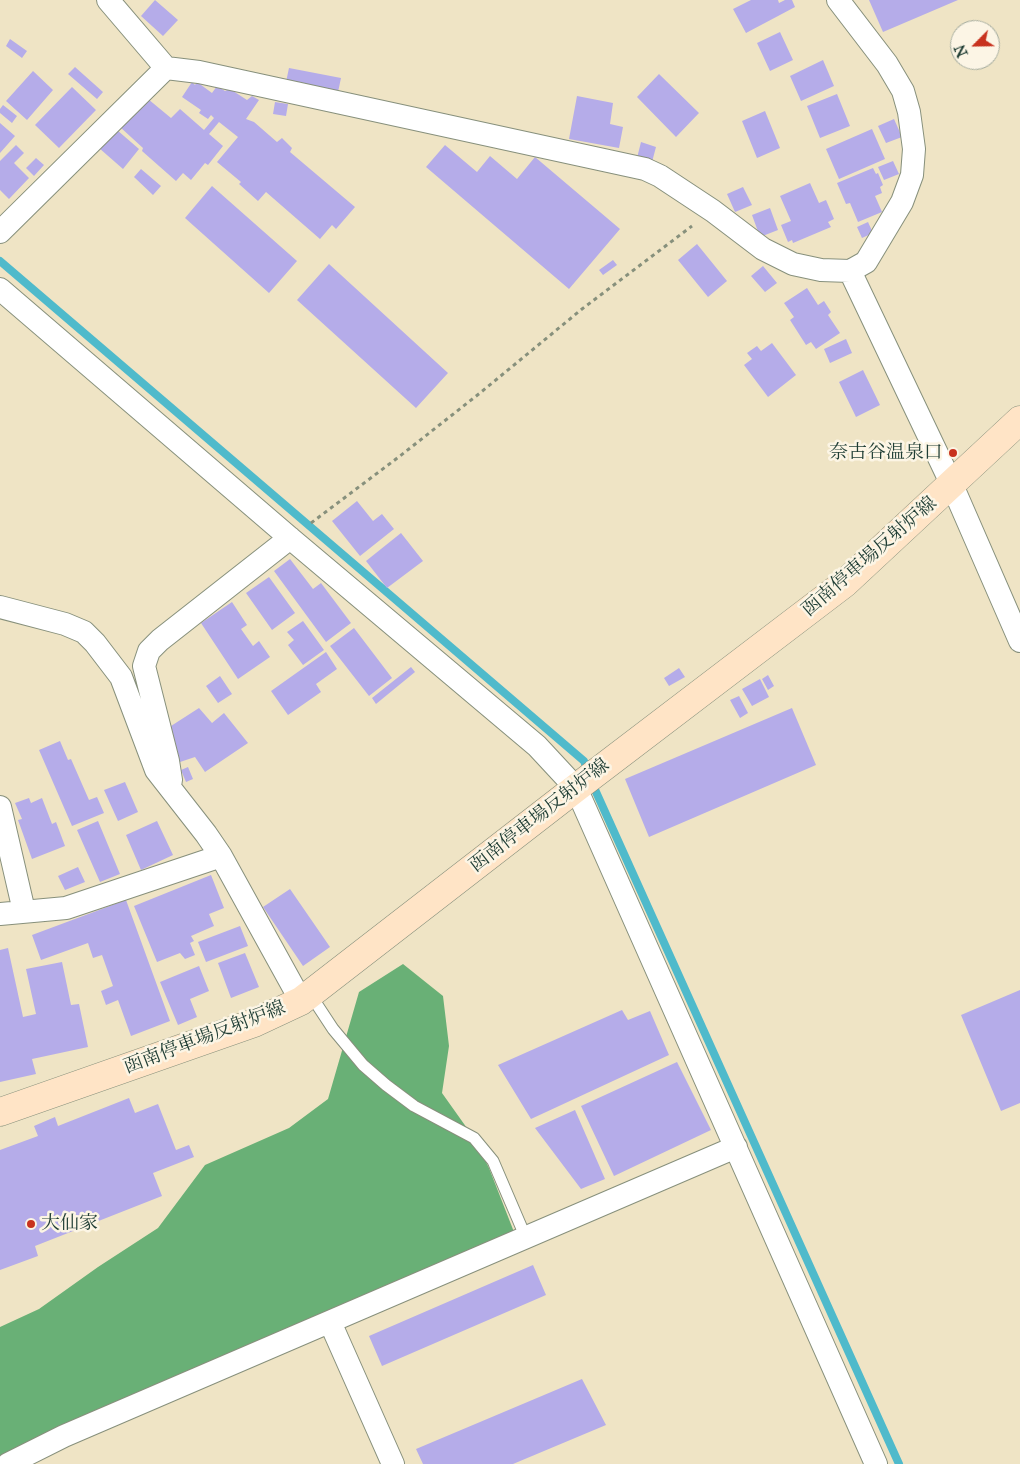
<!DOCTYPE html>
<meta charset="utf-8">
<style>
body{margin:0}
#map{position:relative;width:1020px;height:1464px;overflow:hidden;background:#efe4c5;font-family:"IM FELL Great Primer",serif}
canvas{display:block}
.north{position:absolute;left:950px;top:20px;width:50px;height:50px;box-sizing:border-box;background:#fcf5e5;border:1px solid #a4ab9e;border-radius:50%;rotate:247deg;font-size:14px;font-weight:700;line-height:20px;text-align:center;color:#1f3d34}
.north::after{content:'';display:block;margin:auto;width:18px;height:22px;background:#c8321e;clip-path:polygon(50% 0,100% 100%,50% 72%,0 100%)}
</style>
<div id="map">
<canvas width="1020" height="1464"></canvas>
<div class="north">N</div>
</div>
<script>
const g = document.querySelector('canvas').getContext('2d');
g.lineJoin = 'round';
function fillPath(path, color) {
  g.fillStyle = color;
  g.fill(path, 'evenodd');
}
function toPath(rows) {
  const path = new Path2D();
  for (const r of rows) {
    path.moveTo(r[0], r[1]);
    for (let i = 2; i < r.length; i += 2) path.lineTo(r[i], r[i + 1]);
  }
  return path;
}
function trace(path, color, width, dash) {
  g.strokeStyle = color;
  g.lineWidth = width;
  g.lineCap = dash ? 'butt' : 'round';
  g.setLineDash(dash || []);
  g.stroke(path);
}
function label(font, color, halo, rows, align = 'center') {
  g.font = font + ' "IM FELL Great Primer","Noto Serif JP",serif';
  g.lineWidth = 5;
  g.setLineDash([]);
  g.textBaseline = 'middle';
  g.strokeStyle = halo;
  g.fillStyle = color;
  for (const [text, x, y, turn = 0] of rows) {
    g.save();
    g.translate(x, y);
    g.rotate((+turn || 0) * Math.PI / 180);
    g.textAlign = isNaN(turn) ? turn : align;
    if (halo) g.strokeText(text, 0, 0);
    g.fillText(text, 0, 0);
    g.restore();
  }
}
const forest = toPath([
 [403,964,443,996,449,1046,442,1093,474,1138,489,1168,514,1232,0,1464,0,1327,39,1309,98,1267,158,1228,205,1165,289,1128,328,1099,359,992]
]);
const stream = toPath([
 [0,261,584,761,588,772],
 [592,783,899,1464]
]);
const building = toPath([
 [155,0,178,20,163,36,141,16],
 [751,0,778,0,779,3,785,0,792,0,795,7,746,33,733,9],
 [869,0,958,0,883,32],
 [780,32,793,60,770,71,757,43],
 [10,39,27,51,22,58,6,46],
 [823,60,834,86,801,101,790,76],
 [75,67,103,92,97,99,68,74],
 [289,68,341,78,338,92,286,82],
 [33,71,53,90,27,120,6,101],
 [659,74,699,113,676,137,637,97],
 [192,82,195,85,197,82,212,93,217,86,225,91,230,89,247,100,252,96,259,100,246,119,254,122,277,142,282,138,292,148,290,152,355,207,336,229,332,225,320,239,266,192,258,201,239,184,241,182,217,162,238,137,219,122,209,134,223,146,208,165,205,163,191,180,183,173,176,181,142,151,143,148,120,127,148,99,171,118,180,109,204,130,214,118,211,115,208,119,199,113,201,110,182,97],
 [72,87,96,110,59,148,35,125],
 [837,94,850,126,820,138,807,106],
 [577,96,613,103,610,124,623,127,619,148,569,139],
 [275,102,288,104,286,116,273,114],
 [3,105,17,116,12,123,0,113,0,109],
 [765,111,780,148,757,158,742,121],
 [894,119,902,137,886,143,878,126],
 [0,123,15,136,0,153],
 [872,129,885,159,839,179,826,149],
 [117,130,139,149,123,169,99,148],
 [641,142,656,147,652,162,637,158],
 [16,145,24,153,14,163,29,178,9,199,0,190,0,161],
 [445,145,477,172,490,156,517,179,535,157,620,229,569,289,426,167],
 [36,158,44,165,34,176,26,168],
 [893,161,899,174,884,180,878,167],
 [873,168,876,174,878,173,883,185,880,187,882,193,875,196,882,212,858,222,850,203,846,204,837,183],
 [141,169,161,186,153,195,134,177],
 [810,183,819,203,826,200,834,219,828,222,831,227,793,243,792,240,788,242,781,225,791,221,780,196],
 [212,186,297,261,269,293,185,218],
 [743,187,752,205,735,212,727,194],
 [770,208,778,230,760,237,752,215],
 [868,222,873,233,862,238,857,227],
 [697,244,727,281,708,297,678,260],
 [613,260,617,265,603,275,599,270],
 [329,264,448,373,416,408,297,300],
 [763,266,777,283,765,292,751,276],
 [807,288,818,305,824,301,831,312,828,315,840,333,816,349,811,342,806,345,790,320,794,317,784,303],
 [846,339,852,353,830,363,824,349],
 [772,343,796,375,768,397,744,365,752,359,747,353,757,346,761,351],
 [863,370,880,405,856,417,839,382],
 [357,501,373,521,382,514,394,529,360,556,332,521],
 [401,533,423,561,387,588,366,561],
 [290,559,313,589,321,583,351,623,326,642,274,571],
 [269,577,295,613,272,630,246,593],
 [232,602,247,625,241,629,253,646,259,641,270,657,238,679,201,623],
 [303,621,324,650,303,665,288,645,294,640,287,632],
 [354,628,392,678,369,696,330,646],
 [326,652,337,669,316,684,321,692,288,715,271,691],
 [411,667,415,672,376,704,372,698],
 [679,668,685,677,669,686,664,678],
 [768,675,774,686,768,690,762,679],
 [220,676,232,694,218,703,206,686],
 [760,679,769,697,752,706,742,689],
 [739,696,748,713,740,718,730,700],
 [199,708,212,723,224,713,248,743,205,772,195,757,180,762,171,726],
 [792,708,816,765,649,837,625,779],
 [60,741,68,760,71,759,89,800,97,797,104,813,72,826,39,750],
 [188,767,193,779,186,782,181,770],
 [125,782,138,812,118,821,104,790],
 [29,798,31,803,42,798,52,824,56,822,65,846,32,859,18,820,22,819,15,803],
 [98,821,120,874,100,882,77,830],
 [157,821,173,855,141,870,126,835],
 [78,867,85,882,65,890,58,876],
 [211,875,224,908,209,914,214,926,191,936,194,941,190,943,195,955,185,959,180,953,157,962,134,906],
 [290,889,330,947,303,966,263,907],
 [126,900,170,1021,131,1036,118,1000,106,1005,101,991,113,986,102,955,93,958,88,943,41,960,32,935],
 [240,926,248,946,206,962,198,942],
 [8,948,23,1017,36,1014,26,969,62,962,71,1005,79,1004,88,1047,32,1059,36,1074,0,1082,0,950],
 [245,953,259,987,231,998,218,963],
 [199,966,209,991,190,999,197,1017,178,1025,160,982],
 [1020,990,1020,1103,1001,1111,961,1015],
 [622,1010,628,1020,650,1011,669,1055,531,1119,498,1065],
 [677,1062,711,1130,614,1176,581,1106],
 [129,1098,135,1113,158,1104,176,1150,189,1145,194,1157,153,1173,162,1196,35,1246,38,1256,0,1270,0,1150,38,1136,34,1126,55,1117,58,1126],
 [575,1110,605,1179,581,1189,535,1128],
 [533,1265,546,1295,382,1366,369,1336],
 [582,1379,606,1425,513,1464,423,1464,416,1449]
]);
const path = toPath([
 [311,523,400,456,480,393,582,309,692,226]
]);
const lane = toPath([
 [310,994,333,1029,363,1065,386,1085,414,1106,474,1138,493,1161,526,1238]
]);
const street = toPath([
 [108,0,166,68],
 [0,232,166,68,199,72,645,169,660,176,713,211,763,249,793,264,821,270,850,271,866,262,902,202,912,175,914,149,909,112,903,91,887,64,838,0],
 [850,271,952,485,1020,641],
 [0,289,290,538,537,746,576,788,876,1464],
 [0,607,65,624,84,632,95,643,121,677,156,770,206,834,221,856,301,1001],
 [171,780,168,761,144,666,149,651,160,640,290,538],
 [0,807,24,911],
 [0,914,66,908,221,856],
 [330,1322,393,1464],
 [8,1464,64,1436,736,1147]
]);
const secondary = toPath([
 [0,1112,254,1023,301,1001,576,788,845,583,1020,420]
]);
const markers = [
 [953,453,5,"#c8321e"],
 [31,1224,5,"#c8321e"]
];
const poiNames = [
 ["奈古谷温泉口",943,453],
 ["大仙家",41,1224,"left"]
];
const streetNames = [
 ["函南停車場反射炉線",870,557,-41],
 ["函南停車場反射炉線",540,816,-38],
 ["函南停車場反射炉線",205,1038,-21]
];
fillPath(forest, '#69b076');
trace(stream, '#4fbacb', 8);
fillPath(building, '#b5ace9');
trace(lane, '#87907c', 13);
trace(street, '#87907c', 24);
trace(secondary, '#87907c', 29);
trace(path, '#87907c', 3, [4, 4]);
trace(lane, '#fff', 11);
trace(street, '#fff', 22);
trace(secondary, '#ffe4c6', 28);
for (const [x, y, r, color] of markers) {
  const dot = new Path2D();
  dot.arc(x, y, r, 0, 2 * Math.PI);
  g.fillStyle = color;
  g.fill(dot);
  trace(dot, '#fcf5e5', 2);
}
label('19px', '#1f3d34', '#fcf5e5', poiNames, 'right');
label('19px', '#1f3d34', '#fcf5e5', streetNames);
</script>
